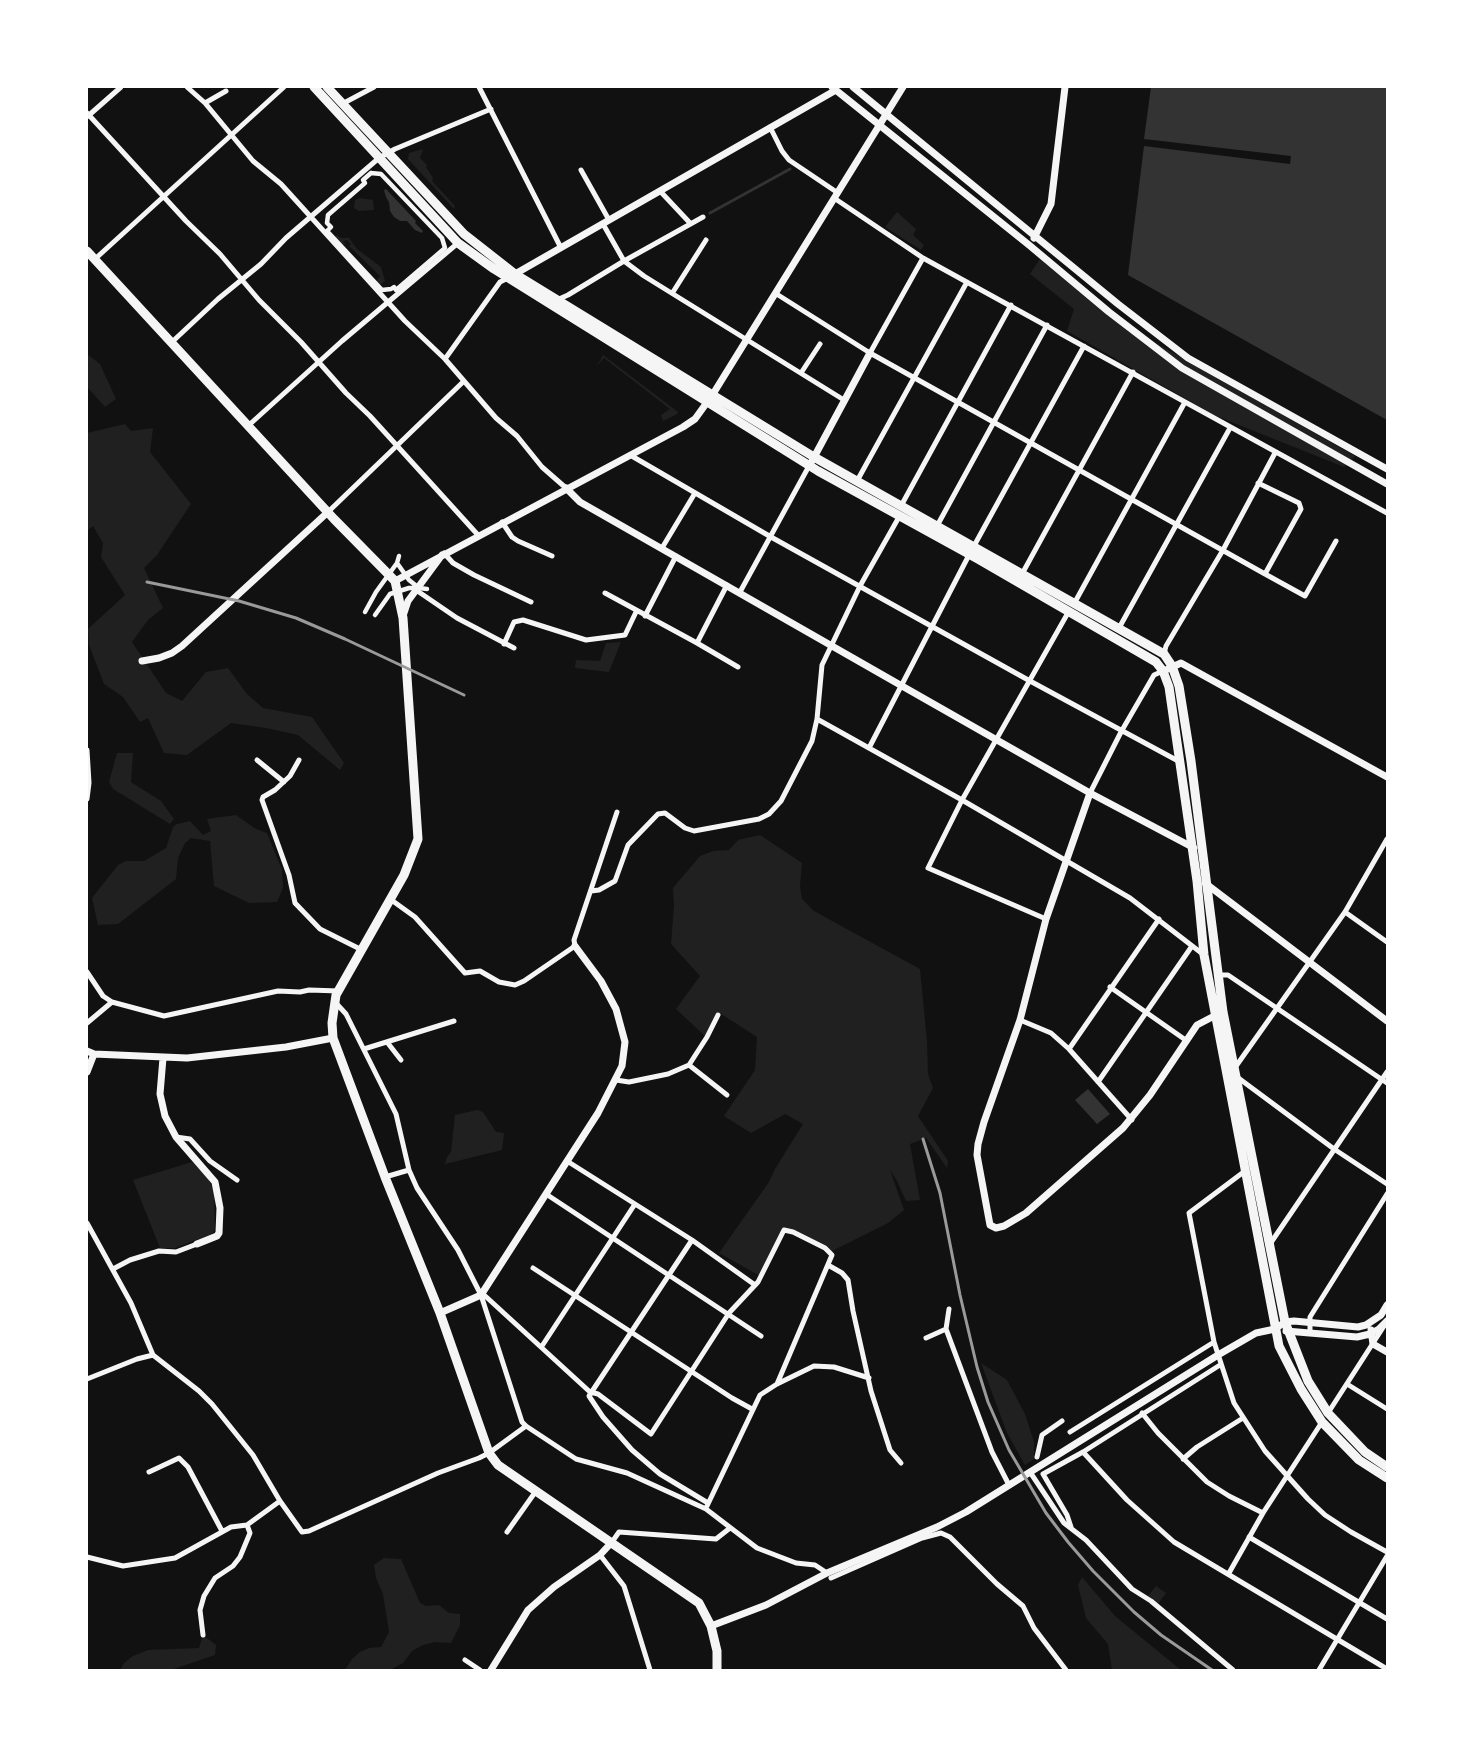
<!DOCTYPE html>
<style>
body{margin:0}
#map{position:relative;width:1474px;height:1757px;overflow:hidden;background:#111;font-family:"Space Grotesk",sans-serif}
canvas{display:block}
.frame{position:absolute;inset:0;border:88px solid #fff;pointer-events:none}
</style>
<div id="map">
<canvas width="1474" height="1757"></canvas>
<div class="frame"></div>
</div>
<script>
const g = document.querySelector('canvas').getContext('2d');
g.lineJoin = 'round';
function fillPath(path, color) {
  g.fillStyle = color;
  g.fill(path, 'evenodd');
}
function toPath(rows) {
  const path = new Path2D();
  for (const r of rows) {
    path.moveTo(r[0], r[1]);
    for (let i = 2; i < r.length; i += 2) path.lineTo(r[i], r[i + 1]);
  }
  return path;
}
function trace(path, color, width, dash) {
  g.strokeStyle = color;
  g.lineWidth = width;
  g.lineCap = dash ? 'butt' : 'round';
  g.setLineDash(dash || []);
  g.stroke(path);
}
const green = toPath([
 [423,149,420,158,427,165,426,167,433,178,432,181,455,206,454,209,408,159,409,153],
 [360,198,373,200,374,210,359,211,354,208,355,200],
 [897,212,916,229,913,235,924,245,921,250,885,227],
 [337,235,341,238,349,238,357,249,381,267,385,281,379,286,353,258,354,257,376,281,380,276,349,246,351,244,347,240,343,241,346,245,338,242,335,237],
 [1040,259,1099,307,1156,343,1355,456,1344,467,1214,415,1067,331,1074,309,1030,274],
 [87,354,100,364,116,399,105,407,87,387],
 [603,355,678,412,677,414,663,421,661,415,670,409,604,358,597,366],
 [125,424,131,431,153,428,150,452,191,504,157,555,144,568,163,608,148,620,132,642,166,693,182,701,206,672,228,668,247,694,263,708,312,717,344,763,340,770,298,735,266,728,231,723,187,755,164,753,148,718,140,722,123,697,104,684,89,645,88,629,125,595,101,557,103,543,93,526,87,531,87,433],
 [621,642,609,672,575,668,576,660,600,661,606,643],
 [117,753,133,753,131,782,161,801,174,819,170,824,113,789,109,782],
 [236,815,256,829,267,833,282,870,283,888,277,902,249,903,214,886,210,841,191,838,185,843,178,858,176,879,118,924,98,925,92,898,118,865,126,861,144,861,166,848,173,827,177,824,190,821,203,835,211,831,207,819],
 [760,835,802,863,800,886,802,899,814,911,920,969,927,1041,928,1074,933,1088,918,1116,948,1161,947,1168,926,1138,910,1144,920,1200,906,1201,896,1179,890,1170,904,1210,888,1223,830,1252,784,1230,762,1277,719,1253,769,1182,775,1169,803,1124,785,1114,751,1133,724,1116,755,1070,757,1037,718,1012,705,1036,676,1009,700,976,671,944,674,906,673,888,700,856,713,851,729,850,738,840],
 [477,1110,483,1112,496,1132,504,1133,502,1150,445,1164,447,1157,451,1152,455,1115],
 [192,1162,208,1178,214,1192,215,1229,212,1234,175,1248,160,1248,133,1180],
 [981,1363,1007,1380,1025,1414,1034,1442,1034,1459,1025,1465,1007,1433],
 [384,1558,401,1559,420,1603,426,1606,439,1605,449,1613,460,1614,460,1625,451,1643,435,1642,423,1645,412,1651,403,1663,390,1670,345,1670,352,1659,360,1652,369,1648,381,1647,389,1632,383,1594,376,1578,374,1565],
 [1082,1577,1115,1616,1181,1670,1112,1670,1108,1644,1086,1618,1078,1585],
 [1156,1586,1166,1593,1158,1604,1148,1596],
 [203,1635,216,1645,215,1655,171,1670,120,1670,124,1663,133,1656,148,1650,199,1648]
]);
const water = toPath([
 [1151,87,1387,87,1387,420,1128,275,1144,146,1290,164,1291,156,1144,139],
 [386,189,416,221,415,223,423,231,422,233,415,230,407,221,400,221,394,217,390,211,389,202,386,197,384,190],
 [1088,1089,1110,1114,1097,1124,1075,1100]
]);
const stream = toPath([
 [710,213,790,169]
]);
const pedestrian = toPath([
 [371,173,381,174,442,238,445,248,396,290,394,287,391,289,382,290,327,231,331,227,327,223,328,215,365,183,363,180,371,173],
 [397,563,409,580,419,588,427,589],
 [365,612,376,592,397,563,399,556],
 [375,615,390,594,409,588,419,588]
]);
const minor = toPath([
 [187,87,205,103,253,161,281,184,405,321,445,359,496,418,517,436,542,467,566,488],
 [479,87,561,248],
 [205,103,226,91],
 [342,104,374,87],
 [87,113,186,221,220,254,259,300,301,342,346,393,370,416,478,535],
 [88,116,121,87],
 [770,127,782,151,789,160,838,193],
 [581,170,609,220],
 [660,191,690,223],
 [834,198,923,258,1387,513],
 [603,224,624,261,644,276,844,400],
 [95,259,284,87],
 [673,292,706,240],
 [775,293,870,353,1265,574,1301,509,1299,503,1258,483],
 [559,299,568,295,624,261,703,217],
 [172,342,218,299,261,264,286,238,379,158,395,149,491,109],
 [870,353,923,258],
 [445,359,500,282,510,277],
 [801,373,820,344],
 [249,425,342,341,458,243],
 [630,455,771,537,1030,681,1180,762],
 [857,481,967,282],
 [901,506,1011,305],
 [328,512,464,381],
 [502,522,512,537,518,541,552,556],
 [937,526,1047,325],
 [662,548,695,493],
 [444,553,453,563,474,575,531,602],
 [1022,574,1133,372],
 [1265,574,1305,596,1336,541],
 [416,590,457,618,514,648],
 [740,592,809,466],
 [605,593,697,643,727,585],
 [1075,602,1185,402],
 [645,616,676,556],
 [1119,628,1230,428],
 [697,643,738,667],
 [504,644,514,622,523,620,586,640,625,635,636,612],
 [1164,654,1166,646,1223,550,1275,453],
 [817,719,962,800,1130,898,1204,955],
 [869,748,969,555,1084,346],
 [87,750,89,783,87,799],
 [257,760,284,782],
 [299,760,290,776,275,790,263,797,262,800,289,875,295,903,320,929,362,950],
 [1090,793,1121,732,1154,675,1163,671],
 [591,891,599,890,615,881,628,845,658,814,665,813,685,828,694,831,759,819,769,814,781,801,812,741,817,719,822,665,860,586,899,517],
 [390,899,415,917,465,973,480,971,499,982,515,985,524,981,575,946,574,940,617,812],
 [1345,912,1387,942],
 [1046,919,928,868,962,800,1069,611],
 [87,972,103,996,112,1002,164,1016,278,991,300,992,309,990,339,991],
 [1218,975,1228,975,1387,1083],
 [1110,987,1187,1041],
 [335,1002,346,1014,396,1114,409,1170,417,1188,458,1250,481,1295,522,1422,526,1426,576,1459,627,1473,706,1509,757,1548,796,1563,815,1565,827,1573],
 [1020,1020,1051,1033,1069,1049,1132,1120],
 [87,1023,112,1002],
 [387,1042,401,1060],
 [364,1049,454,1021],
 [1069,1049,1159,919],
 [689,1065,727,1095],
 [1234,1069,1345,912,1387,839],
 [1237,1077,1334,1149,1387,1184],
 [616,1080,629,1082,668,1074,689,1065,707,1037,718,1015],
 [1098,1082,1192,946],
 [176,1137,190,1139,210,1161,237,1180],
 [567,1161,692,1240,755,1285],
 [1245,1171,1189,1213,1214,1342,1234,1403,1265,1451,1308,1499,1325,1515,1351,1532,1387,1552],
 [385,1177,409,1170],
 [546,1194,761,1336],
 [87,1223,131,1303,153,1355,199,1391,212,1404,253,1455,280,1501,302,1532,309,1531,438,1473,479,1458,489,1453,526,1426],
 [692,1240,589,1396,603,1417,632,1450,660,1474,708,1503],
 [1270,1244,1387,1072],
 [828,1265,842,1273,848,1280,853,1311,871,1391,890,1450,901,1463],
 [533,1268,732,1398,752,1409],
 [113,1269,130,1260,159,1251,176,1252,197,1244],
 [483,1294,590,1392,598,1394,651,1434,729,1313,758,1282,784,1230,793,1232,825,1248,832,1255,777,1384],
 [949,1309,946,1329,992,1452,1009,1485],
 [1310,1331,1310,1317,1387,1194],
 [926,1338,946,1329],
 [542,1346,635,1204],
 [87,1379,137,1359,153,1355],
 [1347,1384,1387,1409],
 [1142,1413,1158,1433,1207,1482,1229,1496,1263,1513],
 [1328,1413,1384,1326],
 [1070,1432,1214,1342],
 [1083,1452,1127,1500,1174,1542,1387,1669],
 [1037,1457,1042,1435,1062,1421],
 [1183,1459,1197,1447,1243,1418],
 [149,1472,179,1458,188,1467,222,1531],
 [1030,1472,1064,1523,1086,1540,1132,1589,1151,1601,1233,1670],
 [707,1506,760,1395,777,1384,814,1366,834,1367,869,1378],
 [1071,1527,1067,1515,1043,1474,1083,1452,1220,1365],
 [507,1532,536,1491],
 [1249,1537,1387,1619],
 [612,1542,619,1532,716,1539,730,1528],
 [600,1555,624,1586,650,1670],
 [87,1557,123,1566,175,1558,231,1527,247,1525,280,1501],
 [1229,1573,1263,1513,1322,1422],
 [831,1578,922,1538,941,1533,950,1537,997,1584,1023,1606,1034,1628,1066,1670],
 [203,1635,200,1610,204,1596,215,1578,233,1566,240,1557,250,1533,247,1525],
 [465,1660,480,1670],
 [1319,1670,1387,1556]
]);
const tertiary = toPath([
 [832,87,1029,245,1109,312,1182,368,1387,484],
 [853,87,1118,304,1188,358,1387,469],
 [1034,238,1051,204,1065,87],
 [515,274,836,90],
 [812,461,870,353],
 [566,488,580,502,902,686,1090,793,1194,848],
 [395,581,683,427,695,419,713,394,903,87],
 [403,616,408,601,442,555],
 [142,661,159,658,172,653,182,646,328,512],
 [1168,669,1181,663,1387,777],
 [1090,793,1046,919,1020,1020,984,1122,978,1144,977,1155,990,1225,996,1228,1004,1226,1026,1213,1123,1128,1150,1095,1197,1025,1218,1014],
 [1205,883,1387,1021],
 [87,1051,94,1054,87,1072],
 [94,1054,187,1058,286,1047,333,1038],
 [163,1058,160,1094,165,1116,176,1137,215,1182,220,1208,219,1233,217,1236,197,1244],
 [440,1313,481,1295,598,1113,622,1066,625,1042,616,1009,601,981,575,946],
 [1371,1330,1373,1344,1387,1352],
 [1286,1331,1357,1337,1370,1334,1379,1329,1387,1321],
 [711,1626,766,1605,827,1573,937,1527,966,1512,1218,1355,1256,1333,1275,1329,1285,1322,1294,1321,1358,1327,1366,1325,1381,1315,1387,1305],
 [491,1670,528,1610,554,1587,600,1555,612,1542]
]);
const primary = toPath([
 [87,251,334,519,395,581,403,618,418,839,404,875,336,995,332,1023,333,1038,385,1177,440,1313,489,1453,498,1465,699,1603,711,1626,717,1651,717,1670]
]);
const trunk = toPath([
 [314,87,458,243,494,269,818,471,978,559,1156,662,1163,671,1169,687,1197,881,1204,955,1279,1346,1301,1389,1322,1422,1359,1460,1387,1478],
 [327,87,464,234,515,274,814,457,1164,654,1172,666,1179,686,1191,761,1223,1012,1285,1322,1308,1381,1328,1413,1365,1452,1387,1467]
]);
const rail = toPath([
 [147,582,239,601,296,618,345,639,464,695],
 [923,1139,940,1193,960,1295,977,1367,988,1402,1009,1450,1046,1513,1068,1542,1093,1571,1134,1612,1161,1635,1212,1670]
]);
fillPath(green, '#202020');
fillPath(water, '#333');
trace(stream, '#333', 3);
trace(pedestrian, '#f5f5f5', 4.5);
trace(minor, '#f5f5f5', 5);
trace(tertiary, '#f5f5f5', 7);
trace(primary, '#f5f5f5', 9);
trace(trunk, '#f5f5f5', 9);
trace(rail, '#9a9a9a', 3);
</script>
